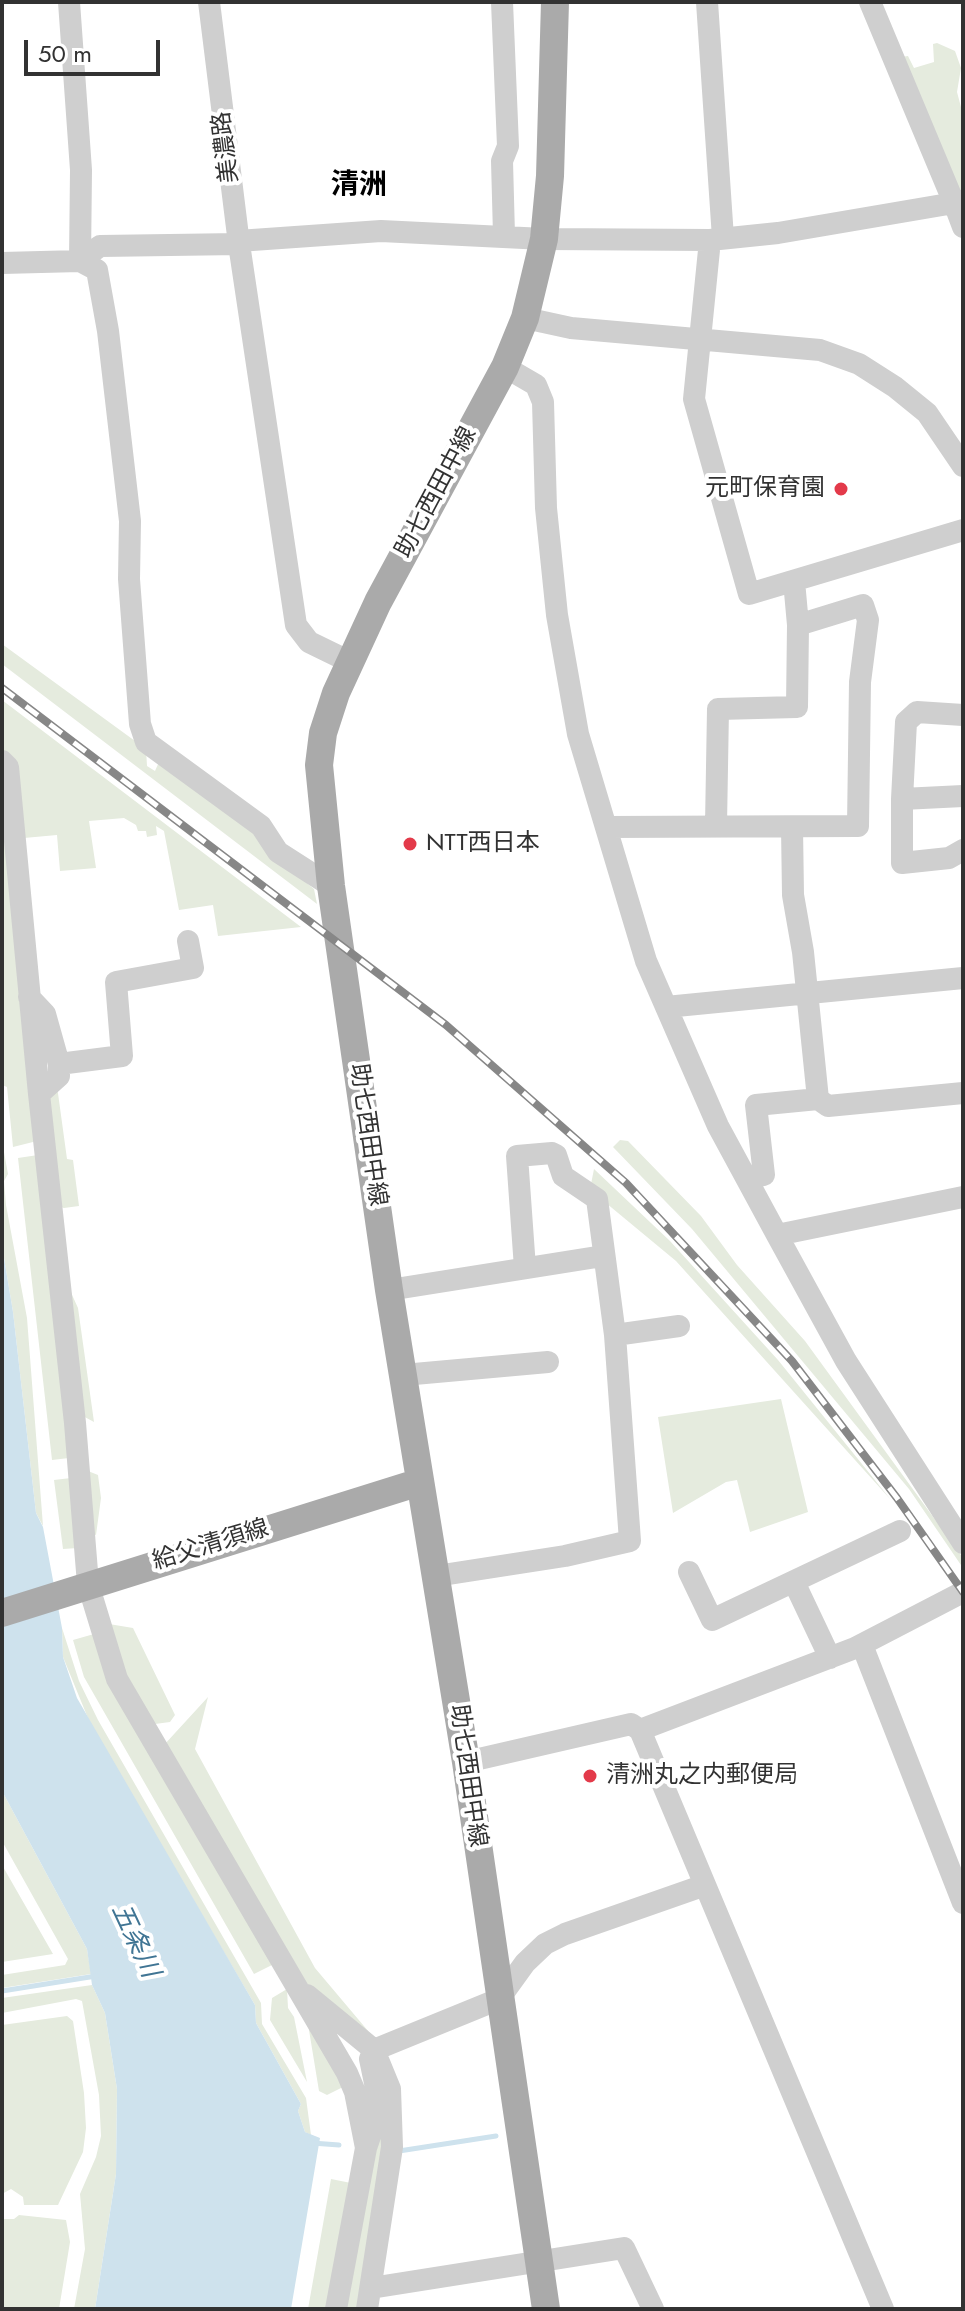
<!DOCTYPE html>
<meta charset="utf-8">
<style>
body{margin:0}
#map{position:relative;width:965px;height:2311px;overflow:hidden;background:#fff;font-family:Jost,sans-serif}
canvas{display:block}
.frame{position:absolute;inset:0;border:4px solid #323232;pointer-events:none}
.scale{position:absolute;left:24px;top:40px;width:136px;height:36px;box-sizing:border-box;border:4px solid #323232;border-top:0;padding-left:10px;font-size:24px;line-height:28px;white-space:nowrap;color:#323232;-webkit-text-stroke:6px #fff;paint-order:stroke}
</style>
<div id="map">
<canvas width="965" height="2311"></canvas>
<div class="frame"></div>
<div class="scale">50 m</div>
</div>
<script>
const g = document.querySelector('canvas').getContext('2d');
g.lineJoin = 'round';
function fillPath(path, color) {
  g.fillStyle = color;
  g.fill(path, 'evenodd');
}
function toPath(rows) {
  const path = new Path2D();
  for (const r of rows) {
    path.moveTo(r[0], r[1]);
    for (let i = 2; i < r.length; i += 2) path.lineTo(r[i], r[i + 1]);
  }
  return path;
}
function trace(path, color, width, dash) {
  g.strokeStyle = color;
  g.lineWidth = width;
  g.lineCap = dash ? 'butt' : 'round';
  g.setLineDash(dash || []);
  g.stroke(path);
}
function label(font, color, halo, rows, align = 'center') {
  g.font = font + ' Jost,"Noto Sans JP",sans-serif';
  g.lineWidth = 8;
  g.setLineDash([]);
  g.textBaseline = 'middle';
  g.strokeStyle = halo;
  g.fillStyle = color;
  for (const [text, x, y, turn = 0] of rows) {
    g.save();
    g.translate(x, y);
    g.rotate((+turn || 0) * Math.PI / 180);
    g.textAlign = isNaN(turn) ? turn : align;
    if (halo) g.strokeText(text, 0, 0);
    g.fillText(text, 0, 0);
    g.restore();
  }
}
const green = toPath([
 [937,43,955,51,961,68,957,92,962,111,963,193,960,194,901,57,908,56,914,68,934,62,933,44],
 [2,644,146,749,147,766,155,771,159,762,247,820,269,852,314,889,317,904,2,664],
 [2,700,301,927,218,936,213,905,179,910,164,831,156,826,157,835,147,837,146,831,138,831,136,825,124,818,89,821,96,868,60,871,57,835,24,838,17,763,2,750],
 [2,797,37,1141,13,1147,7,1087,2,1085],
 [57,1086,67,1159,73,1160,79,1206,64,1208,57,1206,49,1093],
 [620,1140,628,1141,701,1216,737,1265,805,1341,963,1558,963,1568,909,1489,692,1229,613,1147],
 [2,1141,8,1174,4,1181,6,1205,27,1318,43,1526,36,1513,13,1312,2,1246],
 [38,1155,69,1458,52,1460,18,1158],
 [594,1169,670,1241,778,1360,891,1500,676,1261,606,1203,591,1184],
 [68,1286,78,1308,94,1422,81,1415],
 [781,1399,808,1512,750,1532,737,1480,726,1482,673,1513,658,1417],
 [88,1471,98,1475,101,1498,96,1535,93,1534],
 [71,1478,78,1548,63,1549,54,1480],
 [109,1624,133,1628,175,1715,170,1722,155,1724,128,1681],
 [62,1628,79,1681,98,1720,261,2003,262,2024,306,2098,311,2135,305,2132,298,2111,301,2104,256,2023,255,2005,92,1728,63,1657],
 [94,1634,276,1963,254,1974,84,1677,73,1640],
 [208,1697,195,1749,315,1968,374,2038,304,1985,164,1745],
 [2,1791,87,1949,91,1974,2,1988,2,1975,65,1965,68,1959,2,1841],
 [2,1865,53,1954,2,1962],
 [92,1985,105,2013,117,2089,116,2174,95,2309,74,2309,85,2249,80,2194,96,2157,101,2136,99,2095,82,2001,76,1999,2,2013,2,1998],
 [287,1989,288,2008,294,2017,307,2082,270,2020,272,1998],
 [67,2016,73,2021,84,2093,86,2128,83,2152,58,2205,24,2205,23,2197,11,2189,2,2194,2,2025],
 [307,2018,343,2087,327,2095,319,2091],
 [387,2114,358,2309,344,2309,369,2161],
 [331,2179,351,2183,329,2309,308,2309],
 [19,2215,66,2220,70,2242,59,2309,2,2309,2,2219,14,2219]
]);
const water = toPath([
 [2,1246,13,1312,36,1513,43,1527,62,1628,63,1657,77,1698,255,2005,256,2023,301,2104,298,2111,305,2132,320,2138,291,2309,95,2309,116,2174,117,2089,105,2013,92,1985,87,1949,2,1791]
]);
const stream = toPath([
 [2,1991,96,1976],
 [312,2143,339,2145],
 [399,2151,496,2136]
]);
const minor = toPath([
 [69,2,81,170,80,261],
 [209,2,239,244,296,625,309,642,350,662],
 [502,2,508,146,502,161,504,235],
 [707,2,723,238],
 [870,2,954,203,963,201],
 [710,240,694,399,749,594,963,530],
 [238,241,381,231,544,239,710,240,778,233,954,203,963,227],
 [80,261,100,246,239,244],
 [2,263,80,261,97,270,108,331,130,521,129,579,140,724,146,742,261,826,278,852,331,886],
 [525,318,571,328,820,350,859,364,895,387,927,413,963,466],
 [505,367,536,385,543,402,546,508,557,615,578,734,646,961,718,1126,777,1235,846,1361,963,1543],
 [794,581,798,625],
 [2,761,8,767,39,1094,75,1423,88,1584,117,1679,347,2073,355,2092,366,2148],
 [963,796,902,799,902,863,949,858,963,850],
 [902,799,906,722,917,712,963,715],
 [607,827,858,826,860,682,868,620,863,605,798,625,797,707,718,709,716,825],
 [792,827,793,895,803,952,818,1099,828,1106,963,1093],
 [29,997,45,1014,59,1064,59,1076,39,1094],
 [666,1007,963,978],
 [59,1064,122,1056,116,982,193,968,188,941],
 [747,1178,764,1175,756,1105,818,1099],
 [777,1235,963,1197],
 [389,1290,603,1256],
 [615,1335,679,1326],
 [403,1375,548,1362],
 [689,1572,712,1620,900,1531],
 [436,1576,565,1556,630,1541,615,1335,597,1199,563,1176,556,1155,552,1153,517,1156,525,1268],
 [794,1582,830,1658],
 [862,1645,963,1903],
 [640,1730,855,1648,963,1592],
 [466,1762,631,1724,640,1730,883,2309],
 [307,1995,374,2050,390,2089,392,2147,367,2309],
 [371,2288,624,2248,653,2309],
 [336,2309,366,2148,380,2107,370,2059,374,2050,499,1999,525,1963,545,1944,565,1934,705,1885]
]);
const major = toPath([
 [2,1613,420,1482],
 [546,2309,466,1762,389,1290,331,886,319,765,323,733,336,693,378,602,505,367,525,318,544,239,550,176,555,2]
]);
const rail = toPath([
 [2,688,446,1025,626,1183,792,1361,897,1498,963,1592]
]);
const markers = [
 [841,489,8,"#e33a4a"],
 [410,844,8,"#e33a4a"],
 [590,1776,8,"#e33a4a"]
];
const streetNames = [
 ["美濃路",227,147,-97],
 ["助七西田中線",437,493,-62],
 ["助七西田中線",367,1135,82],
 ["給父清須線",211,1546,-17],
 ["助七西田中線",467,1776,82]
];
const poiNames = [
 ["元町保育園",825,489,"right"],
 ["NTT西日本",426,844],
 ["清洲丸之内郵便局",606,1776]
];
const waterNames = [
 ["五条川",134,1941,65]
];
const quarterNames = [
 ["清洲",359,186]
];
fillPath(green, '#e5ebde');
fillPath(water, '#cee2ed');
trace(stream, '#cee2ed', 5);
trace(minor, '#cfcfcf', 22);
trace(major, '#aaa', 28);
trace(rail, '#878787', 8);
trace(rail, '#fff', 5, [15]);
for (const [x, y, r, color] of markers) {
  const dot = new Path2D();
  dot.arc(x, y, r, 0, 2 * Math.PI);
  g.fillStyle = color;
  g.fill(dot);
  trace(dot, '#fff', 3);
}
label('24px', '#323232', '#fff', streetNames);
label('24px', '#323232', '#fff', poiNames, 'left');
label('italic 26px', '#407594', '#fff', waterNames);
label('bold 28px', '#000', '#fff', quarterNames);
</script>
